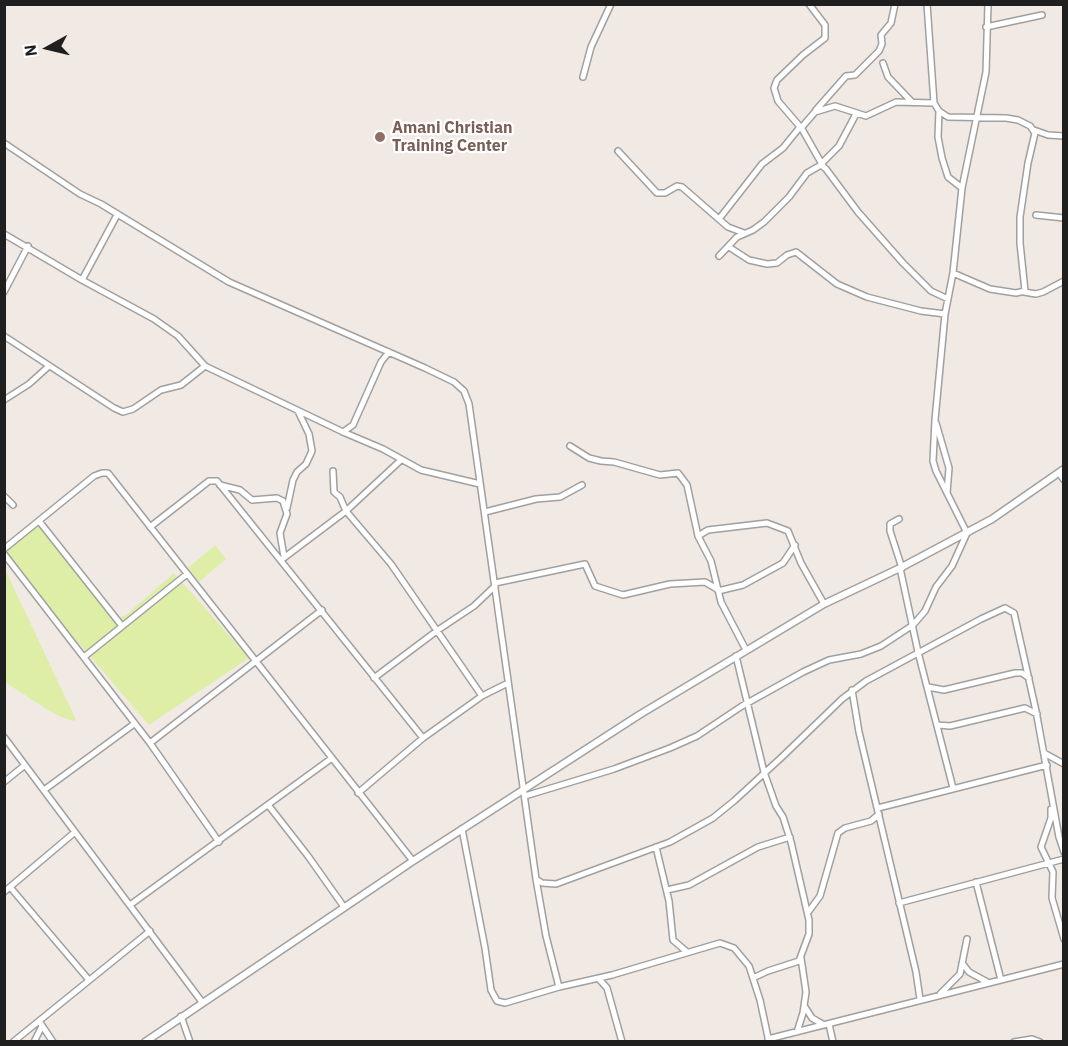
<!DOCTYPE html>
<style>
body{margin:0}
#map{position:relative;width:1068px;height:1046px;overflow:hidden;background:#f0e9e4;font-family:"IBM Plex Sans",sans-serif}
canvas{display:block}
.frame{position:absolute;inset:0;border:6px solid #1f1f1f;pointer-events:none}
.north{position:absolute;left:18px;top:18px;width:60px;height:60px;-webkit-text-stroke:4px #fff;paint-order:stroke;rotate:262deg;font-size:16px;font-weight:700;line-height:24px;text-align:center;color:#1f1f1f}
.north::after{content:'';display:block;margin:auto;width:21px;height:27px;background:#1f1f1f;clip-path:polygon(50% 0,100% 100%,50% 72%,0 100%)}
</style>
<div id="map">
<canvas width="1068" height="1046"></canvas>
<div class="frame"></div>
<div class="north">N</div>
</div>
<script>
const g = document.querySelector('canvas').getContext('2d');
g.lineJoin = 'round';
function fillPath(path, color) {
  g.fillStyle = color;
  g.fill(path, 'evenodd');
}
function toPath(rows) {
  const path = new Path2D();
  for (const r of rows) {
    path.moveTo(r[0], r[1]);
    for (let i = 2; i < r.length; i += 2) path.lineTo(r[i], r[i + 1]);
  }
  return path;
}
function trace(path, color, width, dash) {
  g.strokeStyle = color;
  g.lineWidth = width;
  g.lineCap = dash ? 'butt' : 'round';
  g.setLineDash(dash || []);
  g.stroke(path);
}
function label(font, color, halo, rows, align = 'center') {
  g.font = font + ' "IBM Plex Sans",sans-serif';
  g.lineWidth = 4.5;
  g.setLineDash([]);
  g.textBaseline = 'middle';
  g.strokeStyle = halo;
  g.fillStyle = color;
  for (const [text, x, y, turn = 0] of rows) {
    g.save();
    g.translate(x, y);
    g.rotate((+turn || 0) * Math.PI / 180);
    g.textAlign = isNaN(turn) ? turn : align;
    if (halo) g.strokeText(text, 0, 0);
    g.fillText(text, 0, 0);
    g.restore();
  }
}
const grass = toPath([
 [37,521,113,619,126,615,174,573,249,658,149,725,5,557,4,546],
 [215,545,226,559,199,582,188,568],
 [4,567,76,720,74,721,61,717,46,709,5,682]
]);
const minor = toPath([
 [809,4,825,25,825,38,803,55,777,80,774,88,778,101,802,129,823,166],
 [927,4,934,103,939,111,948,117,1006,118,1018,120,1030,126,1035,133,1028,163,1020,217,1020,243,1025,291,1016,293,990,289,953,273],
 [986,27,1042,15],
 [883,63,888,77,911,101],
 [583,77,591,47,611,4],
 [816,110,846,76,855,75,879,51,882,44,881,35,891,23,895,4],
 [939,111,938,137,942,158,948,177,962,188],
 [801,128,815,112,835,106,866,116,896,102,934,103],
 [1034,130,1048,135,1064,136],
 [4,143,80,194,101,204,229,282,425,368,454,382,464,391,469,404,536,879,546,936,559,987],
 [618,151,657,193,665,193,677,186,682,187,728,227,744,233],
 [822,163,839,146,856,114],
 [1036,215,1064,218],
 [719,219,762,164,783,148,800,127],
 [4,234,82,280,154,319,178,336,205,366,343,432,383,449,421,470,480,484],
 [729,247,749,260,767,264,777,263,787,255,796,252,837,284,867,297,921,311,945,314],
 [719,256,737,237,753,230,764,222,789,197,807,173,821,165,826,169,858,212,903,263,931,291,948,299],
 [82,280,117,215],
 [4,292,28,246],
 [1024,292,1036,294,1043,292,1064,281],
 [4,336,114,408,123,412,133,409,161,390,181,385,205,366],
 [4,400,29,384,49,366],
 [936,423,949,468,947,493],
 [343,432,353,425,381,362,389,352],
 [570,446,589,458,601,461,614,462,660,475,678,473,687,485,698,536,711,561,721,602,746,650],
 [333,471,334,492,340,497,346,511,391,564,482,696],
 [1059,473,1064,480],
 [220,485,240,490,252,500,277,498,283,501,287,514,280,533,284,557],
 [4,496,13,505],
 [287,508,293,480,297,472,306,464,312,451,309,434,298,411],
 [485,512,536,499,560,497,582,485],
 [899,519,890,524,890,531,902,568],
 [39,521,122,626],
 [150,527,209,481,217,481,423,738],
 [698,536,708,530,767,523,788,531,801,563,824,604],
 [4,549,94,476,102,473,108,473,413,861],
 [4,554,150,743,219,842],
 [281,560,346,511,401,460],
 [900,568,918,652,953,788],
 [495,583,585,564,595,586,623,595,670,584,705,582,717,589],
 [718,591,743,585,783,563,795,545],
 [736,656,764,772,776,806,783,817,791,842,809,920,809,934,799,961,768,971,753,978],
 [84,657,187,574],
 [374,678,438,630,474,606,495,586],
 [928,687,944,690,1015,673,1022,673,1029,678],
 [852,690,859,732,916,972,920,999],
 [938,725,950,726,1025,708,1037,714],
 [4,737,202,1002],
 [150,743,322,610],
 [1044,753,1064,764],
 [4,782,25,765],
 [44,790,134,724],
 [358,793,423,738,482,696,508,683],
 [525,796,614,769,670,748,697,736,742,706,803,672,829,660,861,654,881,646,913,625,925,611,936,587,952,566,967,533,936,471,933,461,935,420,945,314,953,273,962,188,986,72,988,4],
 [269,806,308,856,344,907],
 [878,808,1047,765],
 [1051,809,1051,818,1041,847,1053,872,1052,898,1064,939],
 [462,829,485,948,491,990,497,1001,505,1003,559,987,612,975,720,943,734,948,749,966,760,1000,769,1042],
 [656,847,669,901,673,940,687,952],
 [536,879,542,883,556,884,670,842,713,818,734,801,783,756,842,699,866,681,981,619,1005,608,1014,613,1036,711,1059,837,1064,852],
 [976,882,1001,980],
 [10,887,89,980],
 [667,890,689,885,758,847,790,837],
 [4,892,75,832],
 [899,903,1064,859],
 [130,905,332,758],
 [809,911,820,896,838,833,845,828,871,821,879,814],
 [962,963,969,972,989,983],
 [599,979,607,988,622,1042],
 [940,994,960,974,967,939],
 [805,1007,812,1018,824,1025],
 [181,1016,190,1042],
 [39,1021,53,1042],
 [829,1024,833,1042],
 [797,1032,803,1013,806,992,801,958],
 [768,1039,1064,964],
 [13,1042,150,931],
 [34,1042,42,1026],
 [1014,1042,1032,1039,1040,1042]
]);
const tertiary = toPath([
 [145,1042,413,861,639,715,824,604,900,568,992,519,1064,469]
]);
const markers = [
 [380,137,6,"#8d6e63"]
];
const educationNames = [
 ["Amani Christian",392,128],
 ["Training Center",392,146]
];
fillPath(grass, '#dfeea7');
trace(minor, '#a0a0a0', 8);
trace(tertiary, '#a0a0a0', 9);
trace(minor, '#fff', 5);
trace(tertiary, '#fff', 6);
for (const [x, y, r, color] of markers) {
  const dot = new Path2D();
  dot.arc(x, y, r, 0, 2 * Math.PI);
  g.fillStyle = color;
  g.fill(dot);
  trace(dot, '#fff', 2);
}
label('bold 16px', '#785e54', '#fff', educationNames, 'left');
</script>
